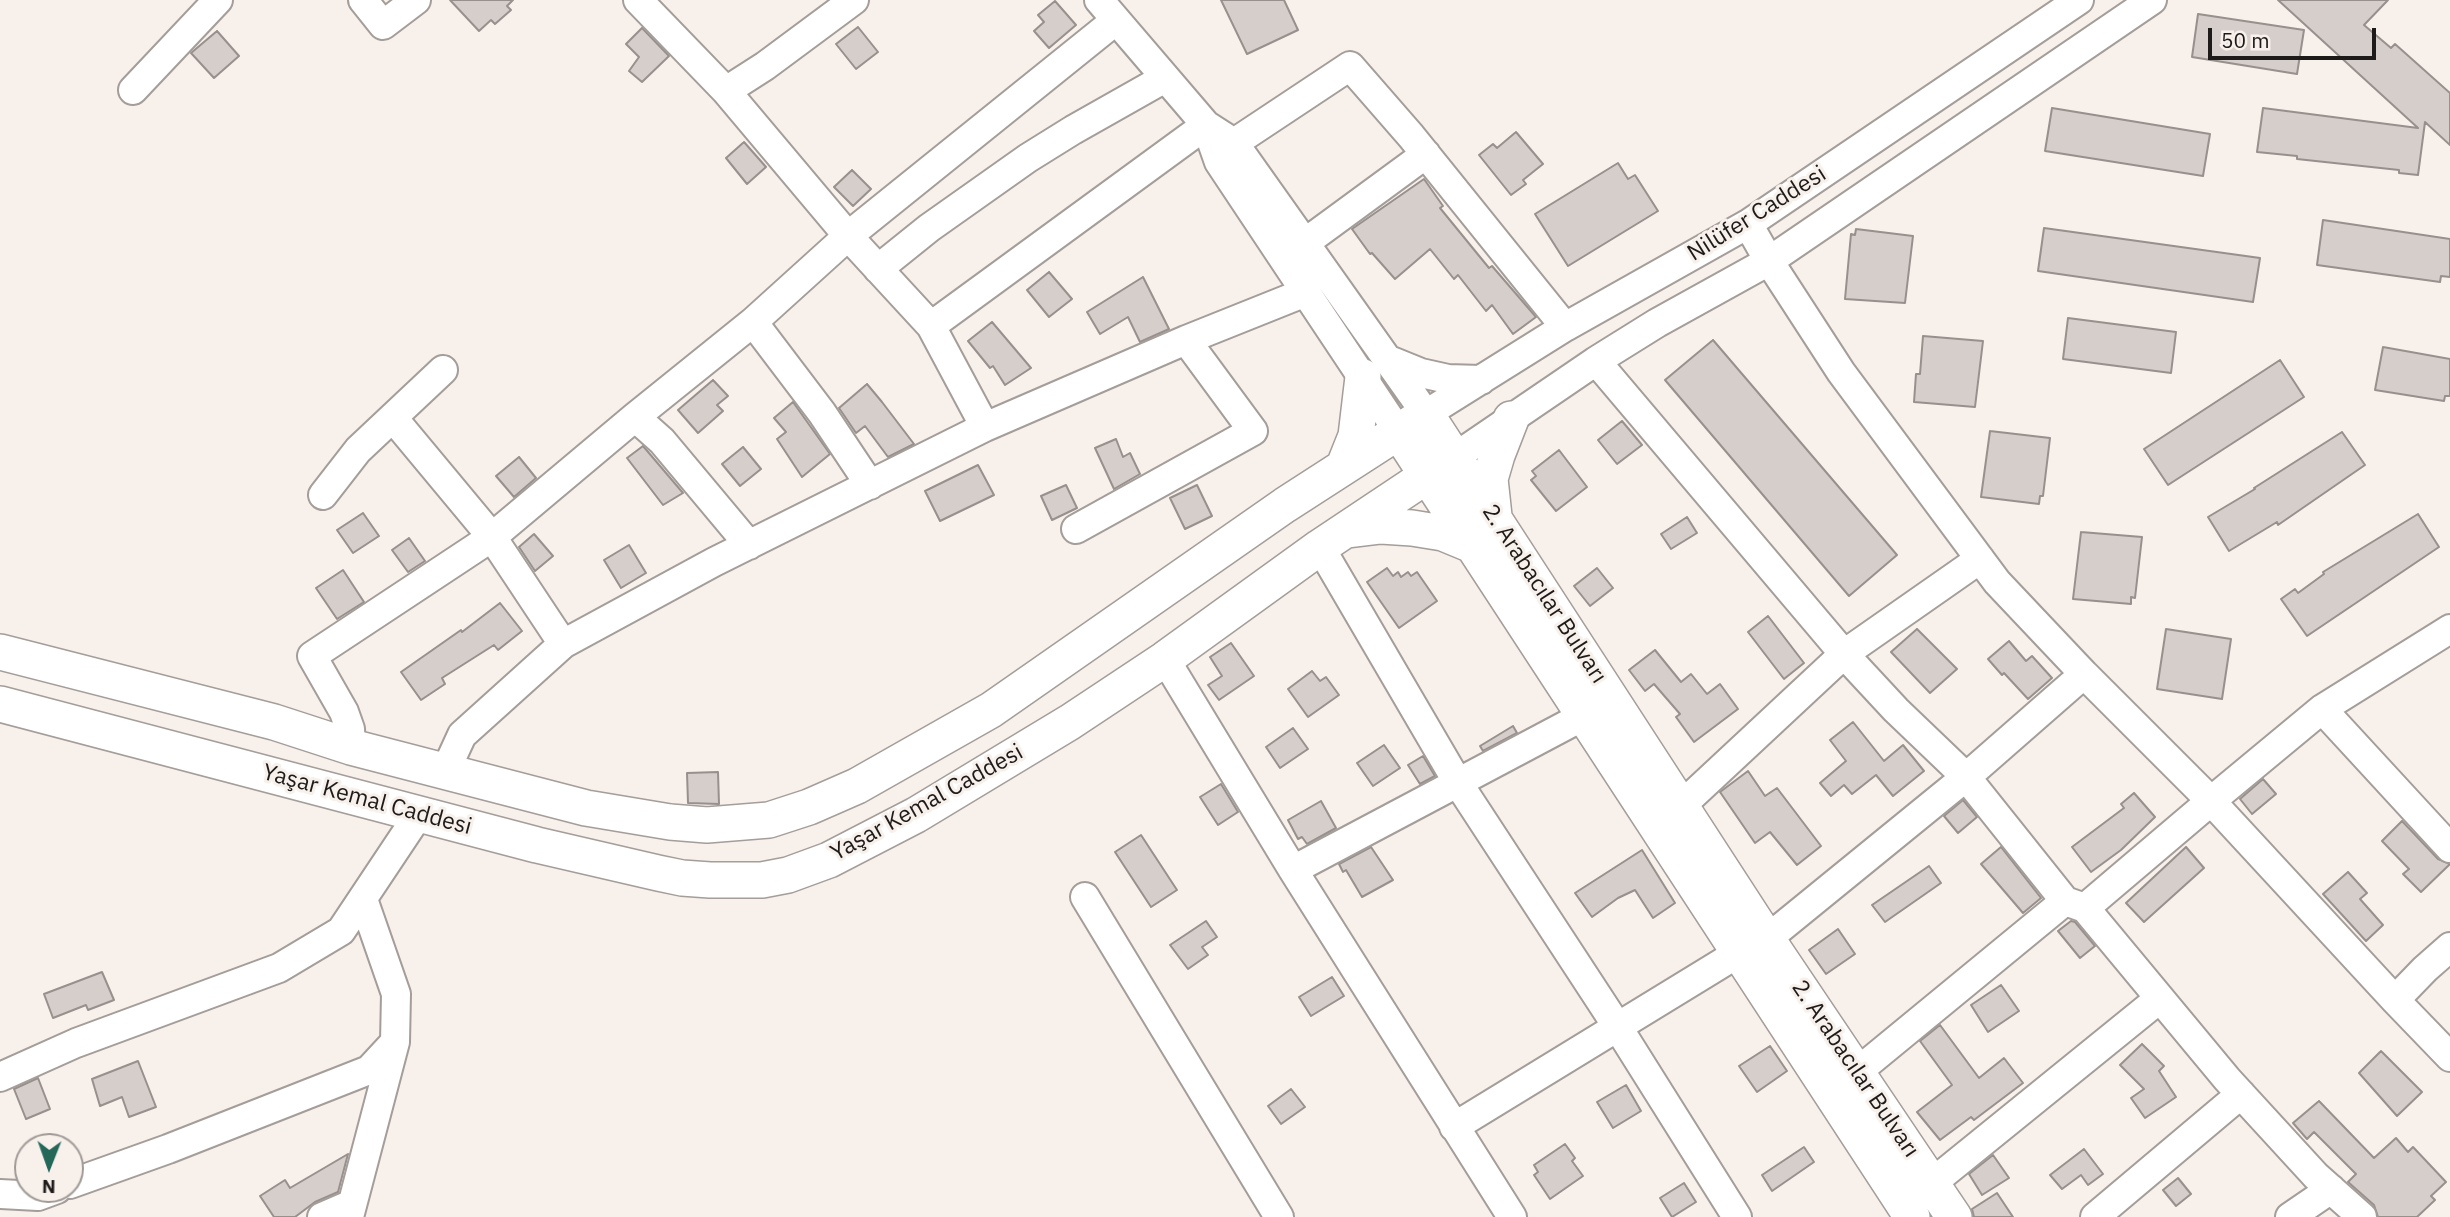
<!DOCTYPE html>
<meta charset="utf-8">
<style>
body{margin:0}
#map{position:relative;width:2450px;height:1217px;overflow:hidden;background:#f7f0eb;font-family:"IBM Plex Sans",sans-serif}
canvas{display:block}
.north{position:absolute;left:14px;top:1133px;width:70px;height:70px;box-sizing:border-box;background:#f7f0eb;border:2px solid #a09a97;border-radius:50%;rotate:181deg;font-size:19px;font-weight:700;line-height:28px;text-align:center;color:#1d1a19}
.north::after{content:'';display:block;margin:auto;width:24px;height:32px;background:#24685a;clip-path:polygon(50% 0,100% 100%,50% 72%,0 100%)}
.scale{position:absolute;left:2208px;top:28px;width:168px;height:32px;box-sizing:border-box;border:4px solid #1d1a19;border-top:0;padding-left:9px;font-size:21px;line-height:24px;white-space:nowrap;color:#1d1a19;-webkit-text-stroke:5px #f7f0eb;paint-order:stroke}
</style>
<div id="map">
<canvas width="2450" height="1217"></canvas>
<div class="north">N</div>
<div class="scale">50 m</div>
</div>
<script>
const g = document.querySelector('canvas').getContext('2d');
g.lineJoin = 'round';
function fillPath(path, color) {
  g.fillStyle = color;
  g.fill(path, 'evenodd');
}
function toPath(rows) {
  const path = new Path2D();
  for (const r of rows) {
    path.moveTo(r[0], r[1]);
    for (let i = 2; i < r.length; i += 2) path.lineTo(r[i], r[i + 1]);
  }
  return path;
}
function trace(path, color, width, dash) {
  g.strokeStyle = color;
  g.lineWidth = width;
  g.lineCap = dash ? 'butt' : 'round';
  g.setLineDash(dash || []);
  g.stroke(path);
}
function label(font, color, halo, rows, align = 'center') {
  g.font = font + ' "IBM Plex Sans",sans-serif';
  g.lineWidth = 6;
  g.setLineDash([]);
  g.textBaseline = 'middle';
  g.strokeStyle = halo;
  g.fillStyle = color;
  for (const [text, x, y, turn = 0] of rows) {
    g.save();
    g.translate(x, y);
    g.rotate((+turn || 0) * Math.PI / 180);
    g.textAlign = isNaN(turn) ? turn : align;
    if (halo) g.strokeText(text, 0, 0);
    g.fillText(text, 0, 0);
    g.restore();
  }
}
const building = toPath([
 [450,0,513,0,507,6,511,10,495,24,491,20,479,31,450,0],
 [1221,0,1284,0,1298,30,1247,54,1221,0],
 [2278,0,2388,0,2364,25,2391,48,2395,44,2450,93,2450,145,2425,122,2418,175,2399,173,2399,170,2297,159,2297,156,2257,152,2263,108,2418,128,2278,0],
 [1055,1,1076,25,1049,48,1034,31,1044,22,1038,15,1055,1],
 [2198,14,2304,30,2297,74,2192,57,2198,14],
 [858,27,878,52,856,69,836,44,858,27],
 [642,28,669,56,642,82,629,71,639,57,626,44,642,28],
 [217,31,239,56,214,78,191,53,217,31],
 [2052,108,2210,134,2203,176,2045,151,2052,108],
 [1516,132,1543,164,1523,180,1526,184,1511,195,1479,155,1493,144,1497,148,1516,132],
 [744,142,766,167,747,184,726,158,744,142],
 [1618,163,1628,179,1635,175,1658,211,1568,266,1535,214,1618,163],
 [852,170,871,189,853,206,834,187,852,170],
 [1424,179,1443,206,1440,208,1489,268,1492,266,1536,317,1513,334,1492,305,1486,311,1458,275,1454,279,1430,249,1395,279,1372,253,1370,254,1352,229,1424,179],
 [2323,220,2450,239,2450,277,2441,276,2440,282,2317,265,2323,220],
 [2044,228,2260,258,2253,302,2038,271,2044,228],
 [1856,229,1913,236,1905,303,1845,299,1851,234,1855,235,1856,229],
 [1049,272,1072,299,1049,317,1027,290,1049,272],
 [1143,277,1169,329,1140,342,1128,317,1100,334,1087,312,1143,277],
 [2068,318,2176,332,2171,373,2063,359,2068,318],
 [992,322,1031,368,1005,385,993,366,990,368,968,341,992,322],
 [1923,336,1983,341,1975,407,1914,402,1916,374,1920,374,1923,336],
 [1713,340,1897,555,1849,596,1665,380,1713,340],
 [2383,347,2450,359,2450,396,2445,396,2444,401,2375,390,2383,347],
 [2280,360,2304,397,2168,485,2144,449,2280,360],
 [713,380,728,396,717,405,723,411,698,433,678,410,713,380],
 [867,384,882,402,914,444,888,457,865,426,856,433,839,408,867,384],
 [793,402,830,454,802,477,777,439,786,432,774,418,793,402],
 [1622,421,1642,445,1617,464,1598,440,1622,421],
 [1990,431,2050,438,2043,496,2040,496,2039,504,1981,497,1990,431],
 [2342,432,2365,465,2278,525,2277,522,2229,551,2208,517,2255,489,2254,488,2342,432],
 [1116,439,1123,457,1130,453,1140,474,1114,489,1095,448,1116,439],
 [643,446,683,493,663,505,627,458,643,446],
 [743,447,761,469,740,486,722,464,743,447],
 [1559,450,1587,487,1556,511,1531,480,1536,476,1532,471,1559,450],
 [519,457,536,478,514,497,496,476,519,457],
 [978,465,994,495,940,521,925,491,978,465],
 [1066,485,1077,508,1052,520,1041,496,1066,485],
 [1197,485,1212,516,1185,529,1170,498,1197,485],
 [363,513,379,536,353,553,337,530,363,513],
 [2418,514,2439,547,2307,636,2281,599,2295,589,2298,593,2324,574,2323,572,2418,514],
 [1687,517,1697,533,1671,549,1661,534,1687,517],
 [2081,532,2142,537,2135,598,2131,597,2131,604,2073,599,2081,532],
 [534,534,553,556,535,571,519,547,534,534],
 [409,538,425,561,408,572,392,550,409,538],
 [629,545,646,573,621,588,604,560,629,545],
 [1387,568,1393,576,1398,572,1401,577,1408,572,1411,576,1417,572,1437,601,1399,628,1367,582,1387,568],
 [1597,568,1613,588,1590,606,1574,586,1597,568],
 [343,570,364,602,337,619,316,588,343,570],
 [500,603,522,631,498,650,494,645,442,678,445,684,421,700,401,672,461,630,462,632,500,603],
 [1768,616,1804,663,1784,679,1748,632,1768,616],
 [1917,629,1957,669,1930,693,1891,652,1917,629],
 [2166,629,2231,639,2222,699,2157,689,2166,629],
 [2009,641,2026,661,2032,656,2052,678,2028,699,2004,673,2002,675,1988,659,2009,641],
 [1231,643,1254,676,1219,700,1208,685,1222,676,1210,657,1231,643],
 [1655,650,1681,682,1691,674,1707,694,1720,684,1738,709,1694,742,1676,717,1680,714,1654,684,1645,691,1629,670,1655,650],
 [1312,671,1320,681,1326,677,1339,695,1308,717,1288,689,1312,671],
 [1853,722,1884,761,1903,745,1924,771,1893,796,1876,775,1852,794,1844,785,1831,796,1820,783,1846,761,1830,740,1853,722],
 [1513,726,1517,733,1483,751,1480,746,1513,726],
 [1293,728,1308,749,1280,768,1266,747,1293,728],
 [1384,745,1400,768,1373,786,1357,763,1384,745],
 [1423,756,1435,776,1420,784,1408,765,1423,756],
 [1748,771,1765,796,1777,788,1821,846,1797,865,1770,832,1755,843,1720,792,1748,771],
 [718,772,719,804,688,803,687,773,718,772],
 [2263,779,2276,794,2252,814,2240,799,2263,779],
 [1221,784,1238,812,1218,825,1200,797,1221,784],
 [2134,793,2155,817,2121,850,2091,872,2072,847,2124,808,2121,804,2134,793],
 [1963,800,1977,817,1958,833,1944,816,1963,800],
 [1321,801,1336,828,1307,844,1302,837,1298,839,1288,820,1321,801],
 [2402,821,2438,859,2450,864,2421,892,2403,874,2409,869,2382,841,2402,821],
 [1141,835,1177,890,1151,907,1115,852,1141,835],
 [1371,847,1393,880,1362,897,1346,870,1343,872,1339,864,1371,847],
 [2001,847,2041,898,2023,913,1981,864,2001,847],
 [2186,847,2204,868,2144,922,2126,903,2186,847],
 [1642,850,1675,903,1653,918,1635,890,1618,898,1592,917,1575,893,1642,850],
 [1929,866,1941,883,1885,922,1872,905,1929,866],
 [2348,872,2367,893,2360,899,2383,925,2366,941,2323,894,2348,872],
 [1206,921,1217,937,1202,947,1208,955,1188,969,1170,945,1206,921],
 [2071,921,2075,922,2095,946,2080,958,2058,931,2071,921],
 [1838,929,1855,954,1826,974,1809,950,1838,929],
 [102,972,114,1000,88,1010,86,1005,53,1018,44,994,102,972],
 [1332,977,1344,996,1311,1016,1299,997,1332,977],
 [2001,985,2019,1011,1988,1032,1971,1005,2001,985],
 [1940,1025,1979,1078,2004,1058,2023,1083,1974,1120,1971,1117,1940,1140,1917,1112,1952,1085,1920,1041,1940,1025],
 [2142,1044,2164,1066,2159,1071,2176,1097,2145,1118,2131,1098,2144,1089,2120,1065,2142,1044],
 [1770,1046,1787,1071,1757,1092,1739,1066,1770,1046],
 [2381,1051,2422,1092,2397,1116,2359,1073,2381,1051],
 [138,1061,156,1107,129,1117,122,1097,100,1106,92,1079,138,1061],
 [38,1078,50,1109,26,1119,14,1089,38,1078],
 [1626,1085,1641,1111,1613,1128,1597,1102,1626,1085],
 [1291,1089,1305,1107,1281,1124,1268,1106,1291,1089],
 [2319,1101,2374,1158,2396,1138,2408,1152,2413,1147,2446,1182,2431,1196,2435,1200,2417,1217,2378,1217,2374,1205,2348,1182,2356,1174,2314,1132,2307,1139,2293,1123,2319,1101],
 [1565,1144,1575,1158,1572,1161,1583,1176,1550,1199,1534,1175,1538,1172,1534,1165,1565,1144],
 [1804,1147,1814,1162,1772,1191,1762,1175,1804,1147],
 [2084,1149,2103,1174,2088,1185,2081,1175,2062,1189,2050,1175,2084,1149],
 [348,1154,338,1192,315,1202,295,1217,274,1217,260,1196,285,1180,290,1188,348,1154],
 [1993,1155,2009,1178,1982,1195,1969,1174,1993,1155],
 [2178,1178,2191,1194,2176,1206,2163,1190,2178,1178],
 [1684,1183,1696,1202,1672,1217,1660,1198,1684,1183],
 [1997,1193,2013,1217,1974,1217,1972,1209,1997,1193]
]);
const minor = toPath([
 [363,0,383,25,416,0],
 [638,0,726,91,848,236,931,326,985,427],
 [1099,0,1206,125,1234,143,1426,414,1565,327,1748,224,2079,0],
 [133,90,218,0],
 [726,91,765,66,854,0],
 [1206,125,1219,162,1398,431],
 [1234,143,1350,66,1411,136,1565,327],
 [1748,224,1769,261,1841,372,1997,582,2084,674,2211,801,2322,709,2450,629],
 [1306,242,1426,154],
 [878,269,929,228,1028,158,1073,130,1165,78],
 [753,322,822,413,870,485],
 [931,326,1206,125],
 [1389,360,1421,373,1448,379,1481,380],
 [1596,361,1844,654,1896,710,1966,777,2065,901],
 [635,417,662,441,749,545],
 [393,418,492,537,563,644],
 [1455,457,1596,361,1657,323,1769,261,2152,0],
 [323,495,358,450,443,370],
 [1076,529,1253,431,1186,340],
 [1320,547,1458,783,1617,1026,1737,1217],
 [1165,659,1293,870,1512,1217],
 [2322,709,2450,848],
 [351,747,350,729,344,712,312,656,492,537,635,417,753,322,848,236,1115,21],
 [445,772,462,735,563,644,714,562,985,427,1186,340,1306,292],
 [1682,805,1844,654,1980,559],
 [1293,870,1576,720],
 [1085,897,1279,1217],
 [2085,908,2227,1079,2316,1176,2362,1217],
 [2395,1000,2425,969,2450,947],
 [1857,1072,2065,901,2085,908,2211,801,2395,1000,2450,1057],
 [0,1077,76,1043,279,968,341,931,419,814],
 [1454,1127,1740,952,1767,939,1972,772,2084,674],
 [1932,1183,2159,999],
 [70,1184,168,1149,369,1070,395,1042],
 [0,1194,38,1196,57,1189],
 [322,1217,352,1204],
 [349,1217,395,1042,396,994,363,899],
 [2095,1217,2241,1094],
 [2290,1217,2331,1189]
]);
const major = toPath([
 [1398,431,1912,1217],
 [1344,466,1356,436,1363,377],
 [1494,516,1490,479,1497,455,1511,419],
 [1348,530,1381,526,1412,528,1443,533,1472,545],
 [0,652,274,722,351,747,586,808,670,822,707,825,769,820,809,807,857,786,991,710,1285,505,1426,414,1767,939,1954,1217],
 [0,704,537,845,658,873,682,878,710,880,762,880,788,875,829,860,916,815,1070,722,1165,659,1320,547,1455,457]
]);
const streetNames = [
 ["Nilüfer Caddesi",1757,214,-32],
 ["2. Arabacılar Bulvarı",1544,594,57],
 ["Yaşar Kemal Caddesi",367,800,15],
 ["Yaşar Kemal Caddesi",927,803,-29],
 ["2. Arabacılar Bulvarı",1855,1069,56]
];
fillPath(building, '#d5ceca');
trace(building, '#97908d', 2);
trace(minor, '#a49d99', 32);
trace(major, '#a49d99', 38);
trace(minor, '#fff', 28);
trace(major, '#fff', 35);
label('23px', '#1d1a19', '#f7f0eb', streetNames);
</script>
